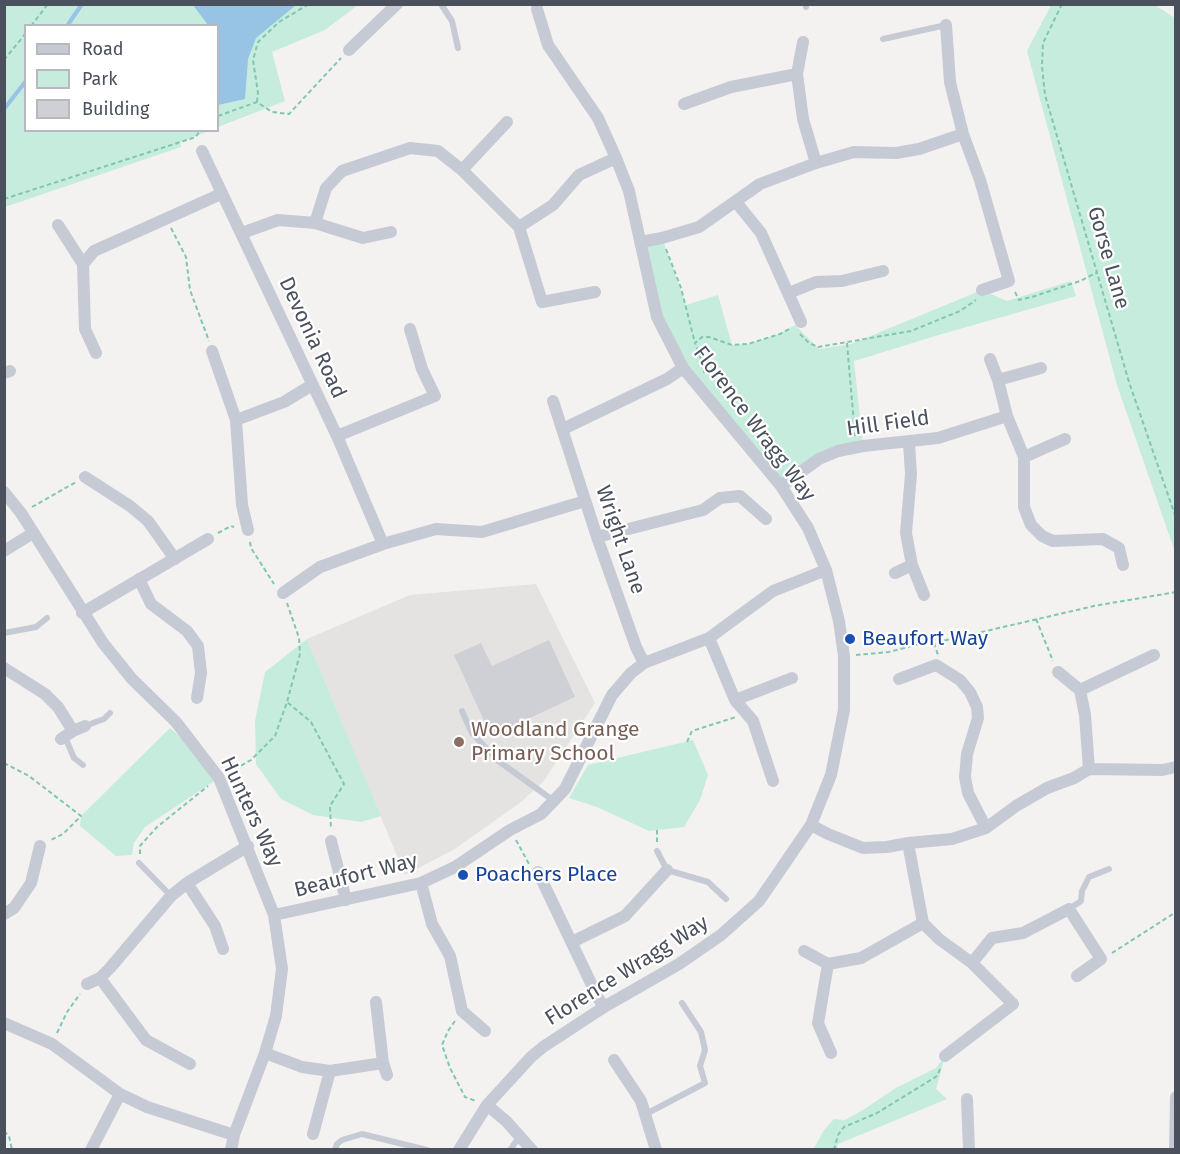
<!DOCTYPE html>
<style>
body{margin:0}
#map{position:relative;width:1180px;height:1154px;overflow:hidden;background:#f3f2f1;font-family:"Fira Sans",sans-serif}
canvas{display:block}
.frame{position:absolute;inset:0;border:6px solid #4b505d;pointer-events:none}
.legend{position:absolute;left:24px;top:24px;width:195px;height:108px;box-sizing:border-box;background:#fff;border:2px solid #b7b9be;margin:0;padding:8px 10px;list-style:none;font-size:18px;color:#4b505d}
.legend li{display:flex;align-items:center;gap:12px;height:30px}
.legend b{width:30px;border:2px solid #b7b9be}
</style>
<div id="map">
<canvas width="1180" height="1154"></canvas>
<div class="frame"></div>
<ul class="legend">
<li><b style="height:8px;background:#c6cad4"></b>Road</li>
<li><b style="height:16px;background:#c5ecdc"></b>Park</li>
<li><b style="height:16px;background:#cfd0d5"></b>Building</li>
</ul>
</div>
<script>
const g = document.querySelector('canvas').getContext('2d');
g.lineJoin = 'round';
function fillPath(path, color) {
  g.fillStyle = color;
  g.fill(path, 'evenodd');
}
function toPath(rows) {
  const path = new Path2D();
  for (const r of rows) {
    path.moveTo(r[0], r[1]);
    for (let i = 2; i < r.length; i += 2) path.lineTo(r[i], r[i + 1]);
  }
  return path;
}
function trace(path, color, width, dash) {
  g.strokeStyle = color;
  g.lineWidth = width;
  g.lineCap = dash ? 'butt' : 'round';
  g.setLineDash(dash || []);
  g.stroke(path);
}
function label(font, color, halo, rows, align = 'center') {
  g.font = font + ' "Fira Sans",sans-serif';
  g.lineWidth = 4.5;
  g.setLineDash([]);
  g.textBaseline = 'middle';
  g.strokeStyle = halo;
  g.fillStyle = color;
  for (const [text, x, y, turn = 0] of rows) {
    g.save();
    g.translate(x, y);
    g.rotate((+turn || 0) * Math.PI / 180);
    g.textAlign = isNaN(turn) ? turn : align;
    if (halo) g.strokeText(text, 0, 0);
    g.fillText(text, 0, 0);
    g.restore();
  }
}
const education = toPath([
 [536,584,595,703,543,782,521,802,455,849,405,875,307,639,410,595]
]);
const green = toPath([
 [5,5,358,5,325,30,272,52,285,101,218,127,218,26,26,26,26,130,209,131,180,142,181,147,5,207],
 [1051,5,1155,5,1175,18,1175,552,1117,385,1027,51],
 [662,238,686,305,718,295,732,345,748,344,780,334,795,325,819,349,851,344,982,290,1007,301,1071,281,1076,296,942,334,854,361,863,446,819,459,781,486,691,376,657,317,640,242],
 [307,639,381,816,361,822,313,815,281,799,256,764,255,721,265,672],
 [170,728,208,761,219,778,145,827,134,843,132,855,116,856,80,826,81,816],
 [693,740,708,775,700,800,684,827,649,831,597,807,569,798,588,765],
 [945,1056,936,1089,947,1099,838,1144,837,1149,813,1150,824,1130,834,1119,845,1120,863,1110,894,1089,936,1068]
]);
const water = toPath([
 [193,5,296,5,256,38,248,59,245,99,218,105,218,26,208,25]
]);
const stream = toPath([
 [67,26,82,4],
 [4,109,26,81]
]);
const building = toPath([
 [549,640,575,697,491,736,454,655,481,643,492,666]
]);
const path = toPath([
 [1062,4,1043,43,1042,66,1045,95,1129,382,1176,518],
 [31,26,48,4],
 [4,60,26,33],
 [257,102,258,93,253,60,258,42,279,22,309,4],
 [218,116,257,102,272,112,289,114,341,58],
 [4,199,196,137,200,130],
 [171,228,186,257,190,290,209,341],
 [666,249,681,288,695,343],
 [1015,292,1019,300,1035,296,1080,281,1096,273],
 [800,334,809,343,818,347,911,331,960,311,976,300],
 [847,343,855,436],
 [704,373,704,367,695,343,702,337,709,337,732,345,748,344,780,334,791,328],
 [32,507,76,482],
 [218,533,231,526,234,527],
 [250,542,251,548,274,584],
 [287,603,299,638,300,654,287,702],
 [1036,619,1053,661],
 [934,643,938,655],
 [856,655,889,652,923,643,934,643,1094,606,1176,592],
 [687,742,692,731,736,717],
 [4,763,29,776,81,816,63,834,51,840],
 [228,773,251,760,275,736,287,702,311,722,344,784,330,806,331,829],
 [657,830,657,842],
 [516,840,529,864],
 [140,854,140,846,157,827,208,786],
 [1112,953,1176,912],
 [455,1021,448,1031,442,1045,450,1068,465,1097,476,1101],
 [57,1033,67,1012,80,994],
 [4,1131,9,1136,12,1150],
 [834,1150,838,1135,844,1127,877,1113,921,1086,937,1076,941,1067]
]);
const lane = toPath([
 [441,4,452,21,458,48],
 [806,4,806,7],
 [883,39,946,25],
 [4,633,36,627,47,618],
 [462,711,472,733,497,760,554,801],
 [85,726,104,719,110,713],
 [65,737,74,758,83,765],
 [657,851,667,870,708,882,726,899],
 [139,863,171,896],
 [1069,909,1081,901,1082,891,1089,877,1109,869],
 [646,1114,705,1083,700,1066,705,1050,701,1032,682,1003],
 [335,1150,337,1144,342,1140,362,1134,427,1150],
 [510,1150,520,1136]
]);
const street = toPath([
 [946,25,950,82,963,134,980,180,1009,281,982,290],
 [803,42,797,74,803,119,816,163],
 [349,50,397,4],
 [684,104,731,87,797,74],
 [202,151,337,436,383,544],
 [462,170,507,122],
 [736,202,761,233,801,322],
 [315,223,326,188,342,171,410,148,438,151,462,170,519,227,542,302,595,292],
 [58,225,83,264],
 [519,227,553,205,579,175,616,158],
 [242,233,278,220,315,223,363,238,391,232],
 [640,242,662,238,699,227,760,184,816,163,854,152,896,153,919,149,963,134],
 [789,293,816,282,842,281,883,271],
 [212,351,236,420,242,505,248,530],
 [96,353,85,329,83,264,94,251,221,194],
 [990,359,998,380,1007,416,1024,457,1024,507,1031,525,1042,536,1053,541,1103,539,1119,548,1123,565],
 [4,373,10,371],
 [998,380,1041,368],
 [553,401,597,537,636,647,644,663],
 [236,420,284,402,312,385],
 [563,429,667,379,683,368],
 [337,436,435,396,422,369,410,329],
 [909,443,911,474,906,533,912,565,924,595],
 [1024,457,1065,439],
 [85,477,130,506,148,521,175,559],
 [781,486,819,459,838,451,863,446,938,438,1007,416],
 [4,492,21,513,103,643,132,679,176,722,219,778,274,915,282,969,276,1016,265,1053,234,1135,231,1150],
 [597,537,703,510,720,498,740,496,766,519],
 [4,551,33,533],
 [895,573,912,565],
 [139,579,151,604,187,631,198,646,201,673,197,698],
 [283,593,320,567,383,544,436,529,482,532,585,501],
 [82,613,208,539],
 [709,638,735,700,753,721,773,781],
 [4,668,45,694,58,707,73,731],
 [1058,672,1080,690,1085,715,1089,769],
 [899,679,936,665,960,680,970,692,977,707,978,718,967,754,965,777,968,793,986,828],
 [1080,690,1154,655],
 [735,700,792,678],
 [61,739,73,731,85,726],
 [811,825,828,834,863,848,887,847,908,843,952,839,986,828,1016,806,1047,788,1074,778,1089,769,1162,770,1176,767],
 [331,841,346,900],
 [908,843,923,923,939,939,972,963,992,938,1023,933,1069,909,1101,959,1077,976],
 [538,872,598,998,604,1007],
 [187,883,215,926,223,949],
 [421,883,432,924,450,956,462,1011,485,1031],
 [4,914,14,908,31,883,40,846],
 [274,915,421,883,455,867,510,830,541,814,565,789,612,695,631,673,644,663,709,638,773,591,826,570],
 [572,942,625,916,667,870],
 [804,951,828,964,818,1023,831,1053],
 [828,964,861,958,923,923],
 [100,978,146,1040,190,1064],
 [87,984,100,978,110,968,171,896,187,883,248,846],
 [376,1002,383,1063,387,1075],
 [4,1023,52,1044,120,1094,147,1107,234,1135],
 [265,1053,302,1067,330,1071,383,1063],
 [945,1056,1013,1004,972,963],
 [614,1060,641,1101,656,1150],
 [967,1099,969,1150],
 [487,1105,506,1121,532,1150],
 [313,1134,330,1071],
 [91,1150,120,1094],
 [459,1150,487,1105,531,1057,543,1047,604,1007,679,964,721,935,759,901,811,825,831,775,844,710,844,656,839,621,826,570,808,528,781,486,683,368,657,317,629,191,616,158,598,118,548,45,537,9],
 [1175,1150,1176,1097]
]);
const markers = [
 [850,639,6,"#1a4fb4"],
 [459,742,6,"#8d6e63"],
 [463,875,6,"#1a4fb4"]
];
const streetNames = [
 ["Gorse Lane",1108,258,74],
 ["Devonia Road",312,338,65],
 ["Florence Wragg Way",754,424,53],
 ["Hill Field",888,424,-8],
 ["Wright Lane",620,540,71],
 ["Hunters Way",251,812,65],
 ["Beaufort Way",356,876,-14],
 ["Florence Wragg Way",627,971,-32]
];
const transitNames = [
 ["Beaufort Way",862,639],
 ["Poachers Place",475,875]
];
const educationNames = [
 ["Woodland Grange",471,730],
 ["Primary School",471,754]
];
fillPath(education, '#e4e3e2');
fillPath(green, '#c5ecdc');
fillPath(water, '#97c3e4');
trace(stream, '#97c3e4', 4);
fillPath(building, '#cfd0d5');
trace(path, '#80c6b3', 2, [4.5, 3]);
trace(lane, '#c6cad4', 6);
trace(street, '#c6cad4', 12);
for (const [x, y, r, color] of markers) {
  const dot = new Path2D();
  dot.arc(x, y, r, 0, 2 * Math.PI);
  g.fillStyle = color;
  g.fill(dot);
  trace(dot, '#fff', 2);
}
label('21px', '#4b505d', '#fff', streetNames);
label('21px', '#164399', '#fff', transitNames, 'left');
label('21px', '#785e54', '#fff', educationNames, 'left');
</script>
